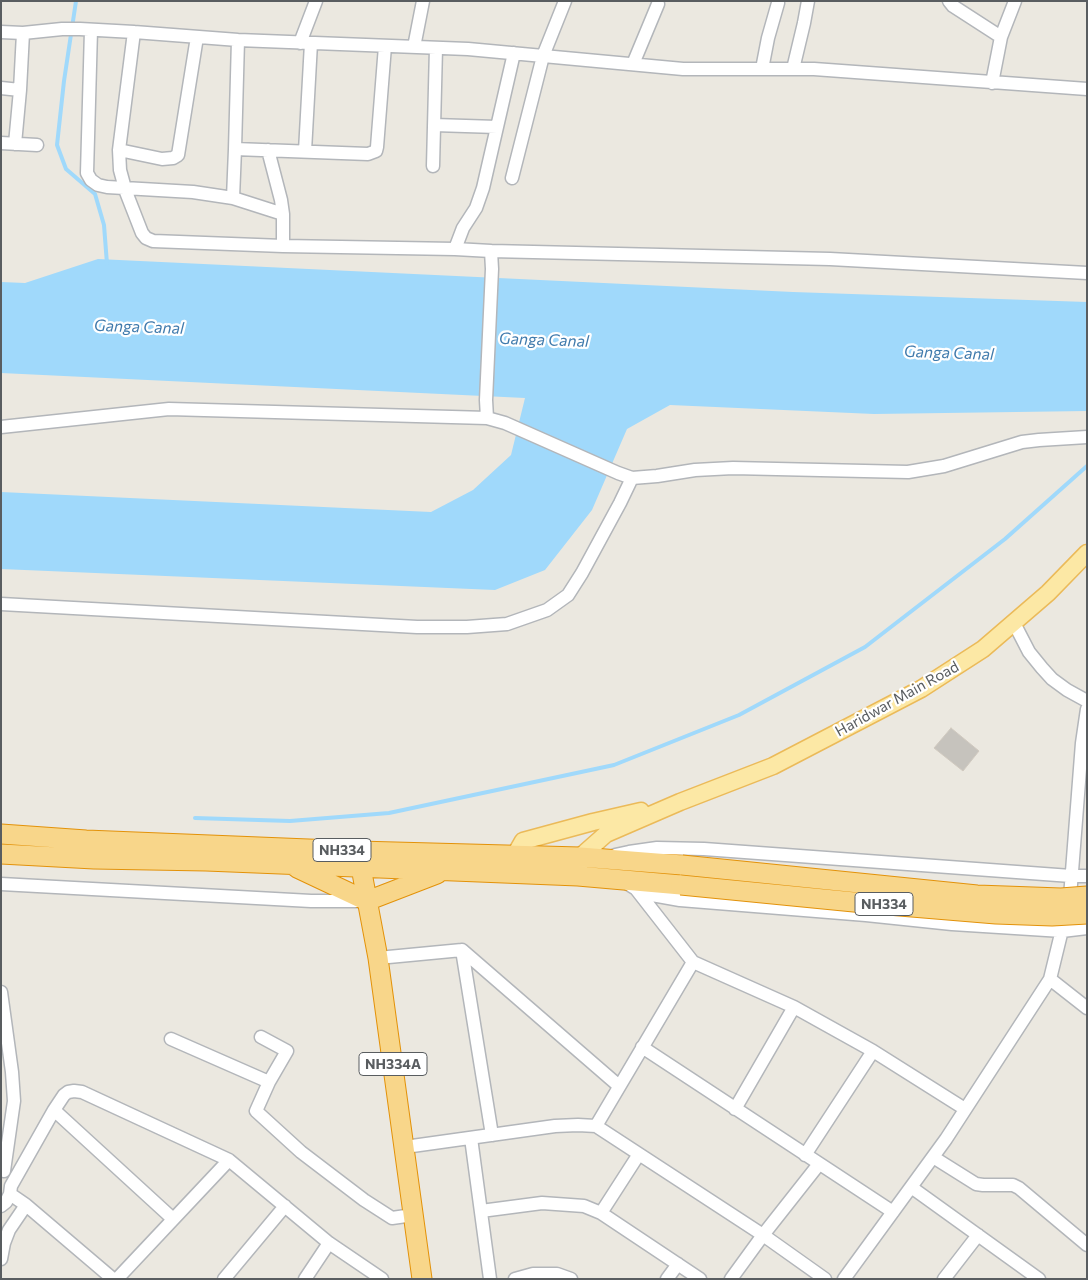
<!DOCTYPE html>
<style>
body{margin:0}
#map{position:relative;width:1088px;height:1280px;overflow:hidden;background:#ebe8e0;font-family:Commissioner,sans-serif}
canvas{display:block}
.frame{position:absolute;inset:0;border:2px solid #595d60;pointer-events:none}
</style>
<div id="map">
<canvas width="1088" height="1280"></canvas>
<div class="frame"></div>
</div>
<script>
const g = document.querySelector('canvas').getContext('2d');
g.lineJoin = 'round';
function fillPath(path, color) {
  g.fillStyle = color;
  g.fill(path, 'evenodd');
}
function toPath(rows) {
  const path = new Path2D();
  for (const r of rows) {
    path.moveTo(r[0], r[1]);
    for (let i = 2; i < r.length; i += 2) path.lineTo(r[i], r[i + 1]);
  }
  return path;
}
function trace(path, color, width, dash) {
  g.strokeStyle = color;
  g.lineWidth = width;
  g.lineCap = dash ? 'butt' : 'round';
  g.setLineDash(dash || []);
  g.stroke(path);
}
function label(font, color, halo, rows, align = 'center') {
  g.font = font + ' Commissioner,sans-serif';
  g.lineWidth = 4.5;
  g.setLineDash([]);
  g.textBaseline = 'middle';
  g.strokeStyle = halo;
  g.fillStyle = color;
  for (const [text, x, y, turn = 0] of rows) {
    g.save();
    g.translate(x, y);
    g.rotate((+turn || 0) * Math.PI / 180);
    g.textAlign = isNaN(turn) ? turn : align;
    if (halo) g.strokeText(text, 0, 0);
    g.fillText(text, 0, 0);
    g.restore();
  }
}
const water = toPath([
 [98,259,793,292,1087,302,1087,411,874,414,670,405,627,429,592,510,545,570,495,590,1,569,1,492,431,512,473,490,511,455,525,398,1,373,1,282,25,283]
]);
const stream = toPath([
 [76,1,64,81,57,145,66,169,95,194,104,225,107,264],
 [195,818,290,821,389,813,614,765,739,715,865,647,1005,539,1087,466]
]);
const building = toPath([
 [951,728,979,751,963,771,934,748,951,728]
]);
const minor = toPath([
 [949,1,953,6,1001,37,992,83],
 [91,30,87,173,91,180,98,185,107,187,193,192,233,198,283,214],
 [1,32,23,33,62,29,80,29,134,32,238,40,468,49,683,69,814,69,1087,89],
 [134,32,119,150,120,170,126,192,142,233,146,238,153,241,283,246,455,249,491,251],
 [1001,37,1015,1],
 [300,43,316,1],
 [414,47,423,1],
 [633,64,658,4],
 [762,69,768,38,778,3],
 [793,69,804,23,808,1],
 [1,88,20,90,15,144],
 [20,90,23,33],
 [434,125,497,127],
 [1,143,37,145],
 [235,149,368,154,376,151,377,147,385,46],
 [119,150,162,159,173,158,178,155,197,37],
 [268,150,281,200,283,214,283,246],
 [305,151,311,43],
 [433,166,436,48],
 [512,178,543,56,565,1],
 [233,198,235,149,238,40],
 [455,249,463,228,476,208,483,188,514,53],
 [1,427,169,409,487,418],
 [632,478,618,473,505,423,487,418,486,400,492,269,491,251,830,259,1087,273],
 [1,604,417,627,467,627,507,624,547,610,568,595,582,573,620,503,632,478,657,476,695,470,733,468,908,472,944,466,1022,442,1039,440,1087,437],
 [1014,623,1029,652,1042,668,1052,679,1067,690,1087,701],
 [615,855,629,852,657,848,704,849,1071,876,1087,876],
 [1,884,311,901,362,901],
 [628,884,636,889,652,895,680,900,866,915,952,924,1062,931,1087,928],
 [636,889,693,962,794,1007,873,1051,965,1109],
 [462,950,492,1135],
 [378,958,462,950,619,1086],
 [1050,979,1087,1008],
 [1,992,12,1072,14,1101,4,1171],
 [261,1037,287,1051,269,1082,256,1111,301,1152,364,1200,392,1218,413,1215],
 [171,1039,269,1082],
 [642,1047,893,1212],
 [735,1109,794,1007],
 [54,1110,173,1219],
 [596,1126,693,962],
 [471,1138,490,1279],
 [405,1147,555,1126,578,1125,596,1126,763,1235,825,1279],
 [805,1155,873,1051],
 [933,1157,976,1184,983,1185,1013,1185,1019,1188,1087,1245],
 [11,1186,54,1110,64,1095,68,1092,74,1091,82,1092,229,1160,329,1243,382,1279],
 [911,1187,1039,1279],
 [10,1194,26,1205,113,1279],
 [1,1206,6,1202,10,1194,11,1186],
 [481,1211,542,1203,584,1206,601,1213,700,1279],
 [601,1213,639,1154],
 [1,1259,4,1243,9,1230,26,1205],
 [117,1279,229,1160],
 [224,1279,285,1206],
 [305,1279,329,1243],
 [515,1279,533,1274,557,1274,571,1279],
 [667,1279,678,1264],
 [731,1279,763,1235,819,1164],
 [844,1279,946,1139,1050,979,1070,897,1082,743,1087,709],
 [944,1279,978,1235]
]);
const major = toPath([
 [514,865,515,855,523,841,593,822,641,811],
 [578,876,580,857,606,834,680,802,773,766,921,689,983,649,1048,593,1087,553]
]);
const highway = toPath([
 [1,834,86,840,358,851,580,857,682,865],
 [1,854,94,859,206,861,578,876,681,885],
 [359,857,378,958,422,1279],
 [297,868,367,901,437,874]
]);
const highwayBridge = toPath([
 [682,865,977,895,1061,898,1087,896],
 [681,885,864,903,996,914,1052,916,1087,914]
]);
const shields = [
 [342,850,58],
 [884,904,58],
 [393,1064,68]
];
const shieldNames = [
 ["NH334",342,850],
 ["NH334",884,904],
 ["NH334A",393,1064]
];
const streetNames = [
 ["Haridwar Main Road",897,699,-29]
];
const waterNames = [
 ["Ganga Canal",139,327,2],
 ["Ganga Canal",544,340,2],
 ["Ganga Canal",949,353,2]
];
fillPath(water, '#a0d9fb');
trace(stream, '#a0d9fb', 4);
fillPath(building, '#c6c3bd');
trace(building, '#d0c9bf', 1);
trace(minor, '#b3b6ba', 15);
trace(major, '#ebba59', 19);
trace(highway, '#e39209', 21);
trace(minor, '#fff', 12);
trace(major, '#fce8a5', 16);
trace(highway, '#f8d68a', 19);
trace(highwayBridge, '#e39209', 21, []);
trace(highwayBridge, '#f8d68a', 19);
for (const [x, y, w] of shields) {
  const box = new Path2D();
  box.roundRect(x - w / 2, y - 11.5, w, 23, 4);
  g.fillStyle = '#fff';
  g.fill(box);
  trace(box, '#595d60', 1);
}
label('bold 14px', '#595d60', null, shieldNames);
label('15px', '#595d60', '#fff', streetNames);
label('italic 16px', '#3f7aac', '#fff', waterNames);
</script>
